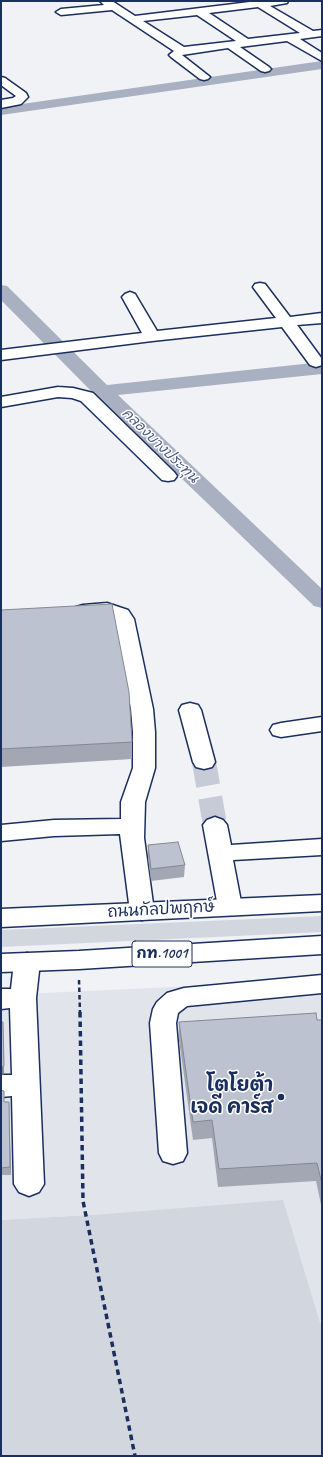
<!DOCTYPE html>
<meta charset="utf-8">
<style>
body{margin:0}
#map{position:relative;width:323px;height:1457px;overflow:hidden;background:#f1f2f5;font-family:Caveat,sans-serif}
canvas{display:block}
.frame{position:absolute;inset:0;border:2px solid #1b2f5e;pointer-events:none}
</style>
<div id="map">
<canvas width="323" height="1457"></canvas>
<div class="frame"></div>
</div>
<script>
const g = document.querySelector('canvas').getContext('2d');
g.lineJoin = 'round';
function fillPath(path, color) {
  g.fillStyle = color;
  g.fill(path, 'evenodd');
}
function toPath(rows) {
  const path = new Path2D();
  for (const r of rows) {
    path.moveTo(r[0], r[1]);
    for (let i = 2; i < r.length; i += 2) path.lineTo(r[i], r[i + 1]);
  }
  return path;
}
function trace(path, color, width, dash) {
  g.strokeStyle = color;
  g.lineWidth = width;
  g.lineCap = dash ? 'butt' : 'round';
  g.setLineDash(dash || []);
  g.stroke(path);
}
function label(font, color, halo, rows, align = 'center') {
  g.font = font + ' Caveat,"Playpen Sans Thai",sans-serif';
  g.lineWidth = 3;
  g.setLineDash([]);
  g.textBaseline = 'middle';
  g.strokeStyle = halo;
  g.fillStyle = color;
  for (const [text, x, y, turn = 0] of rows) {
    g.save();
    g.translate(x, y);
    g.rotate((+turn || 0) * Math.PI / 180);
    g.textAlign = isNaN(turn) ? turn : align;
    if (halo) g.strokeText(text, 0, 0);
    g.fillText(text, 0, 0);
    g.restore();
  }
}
const built = toPath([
 [322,980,322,1330,105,1214,1,1220,1,995]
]);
const green = toPath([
 [322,916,322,932,1,947,1,930],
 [283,1200,320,1323,322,1323,322,1456,1,1456,1,1220,105,1214]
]);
const canal = toPath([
 [322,61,322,69,1,115,1,107,322,61],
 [1,285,7,286,107,385,322,362,322,374,118,395,322,589,322,608,314,606,95,395,1,300,1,285]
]);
const minorTunnel = toPath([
 [204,762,215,825]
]);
const pathFar1 = toPath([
 [79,980,80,1013]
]);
const path = toPath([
 [80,1012,83,1201,135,1456]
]);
const minor = toPath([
 [100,1,112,1,135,16,258,1,288,1,287,3,270,6,313,31,322,30,322,36,300,39,322,53,322,61,287,41,240,47,269,67,271,69,269,71,265,72,261,71,228,48,182,55,210,77,208,79,204,80,200,79,171,57,169,55,174,51,112,10,61,15,56,12,61,9,104,5,100,1],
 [258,7,300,33,248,39,209,13,258,7],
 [197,15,236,41,184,47,143,21,197,15],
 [1,77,5,78,26,93,28,97,21,104,1,108,1,100,13,98,16,96,1,85,1,77],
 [260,283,265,284,290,317,322,313,322,323,297,325,322,359,322,365,316,367,310,365,282,327,152,341,1,360,1,350,142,333,122,297,125,294,130,292,135,294,157,331,276,318,253,287,255,284,260,283],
 [58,387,73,388,93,393,174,472,177,476,174,480,168,481,162,480,81,401,72,398,58,397,1,407,1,397,58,387],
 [107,603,128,610,134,619,153,709,155,732,155,768,145,802,144,838,154,911,151,917,142,920,133,917,130,911,120,834,54,836,1,841,1,825,54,820,121,819,121,802,133,768,133,732,131,709,114,619,107,615,83,617,76,615,73,611,76,607,83,605,107,603],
 [190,703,198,705,201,710,215,762,212,767,204,769,196,767,193,762,179,710,182,705,190,703],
 [322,717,322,731,281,737,273,735,270,730,273,725,281,723,322,717],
 [215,817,223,820,227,825,231,845,322,839,322,855,233,860,242,907,239,913,230,915,221,913,218,907,203,825,207,820,215,817],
 [27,953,36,956,40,962,36,998,44,1184,39,1192,29,1196,19,1192,14,1184,12,1096,1,1097,1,1075,12,1075,10,1008,1,1009,1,989,11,989,14,962,18,956,27,953],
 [322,975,322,993,187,1006,178,1013,176,1023,187,1153,183,1161,173,1164,163,1161,159,1153,150,1023,153,1009,157,1002,167,993,184,988,322,975]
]);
const major = toPath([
 [322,895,322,911,1,927,1,909,322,895],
 [322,936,322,954,79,969,1,972,1,954,79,951,322,936]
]);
const wall = toPath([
 [1,610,132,742,132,759,1,767],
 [148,845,185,865,184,877,151,881,148,858],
 [322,1020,322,1209,316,1181,218,1187,212,1138,193,1140,179,1040,179,1022],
 [1,1090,4,1102,9,1102,11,1175,1,1175]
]);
const shadedWall = toPath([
 [3,1022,4,1074,1,1075,1,1067],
 [9,1102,9,1109,11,1175,10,1167]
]);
const building = toPath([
 [112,604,129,692,132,742,1,749,1,610,112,604],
 [178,842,185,865,151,869,148,845,178,842],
 [316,1013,317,1020,322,1020,322,1184,317,1163,219,1169,212,1120,193,1122,179,1022,316,1013],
 [1,1022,3,1022,4,1066,1,1067,1,1022],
 [1,1090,4,1091,4,1102,9,1102,10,1167,1,1168,1,1090]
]);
const markers = [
 [281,1097,4,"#1b2f5e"]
];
const farWaternames = [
 ["คลองบางประทุน",160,446,44]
];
const shields = [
 [162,954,60]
];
const shieldNames = [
 ["กท.1001",162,954]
];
const streetNames = [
 ["ถนนกัลปพฤกษ์",161,910,-3]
];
const nearPoinames = [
 ["โตโยต้า",273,1086],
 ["เจดี คาร์ส",273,1108]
];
fillPath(built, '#e1e4ea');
fillPath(green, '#d2d6df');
fillPath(canal, '#a8b0c2');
trace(minorTunnel, '#c6cbd7', 24, [24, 12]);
trace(minor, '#1b2f5e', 3);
trace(major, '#1b2f5e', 3);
trace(pathFar1, '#1b2f5e', 2.5, [4.5, 3]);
trace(path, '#1b2f5e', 3.5, [5.5, 4]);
fillPath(minor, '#fff');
fillPath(major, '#fff');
fillPath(wall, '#a2a7b3');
fillPath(shadedWall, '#848892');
fillPath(building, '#bcc2d0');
trace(building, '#848892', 1);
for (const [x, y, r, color] of markers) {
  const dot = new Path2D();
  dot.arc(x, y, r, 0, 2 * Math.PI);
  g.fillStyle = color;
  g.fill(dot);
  trace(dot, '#fff', 1.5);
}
label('italic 14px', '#4c5c81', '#fff', farWaternames);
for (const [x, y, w] of shields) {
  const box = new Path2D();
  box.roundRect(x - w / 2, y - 13, w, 26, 3);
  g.fillStyle = '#fff';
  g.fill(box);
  trace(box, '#1b2f5e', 1);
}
label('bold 15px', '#1b2f5e', null, shieldNames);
label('16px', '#1b2f5e', '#fff', streetNames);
label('bold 19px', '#1b2f5e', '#fff', nearPoinames, 'right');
</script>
